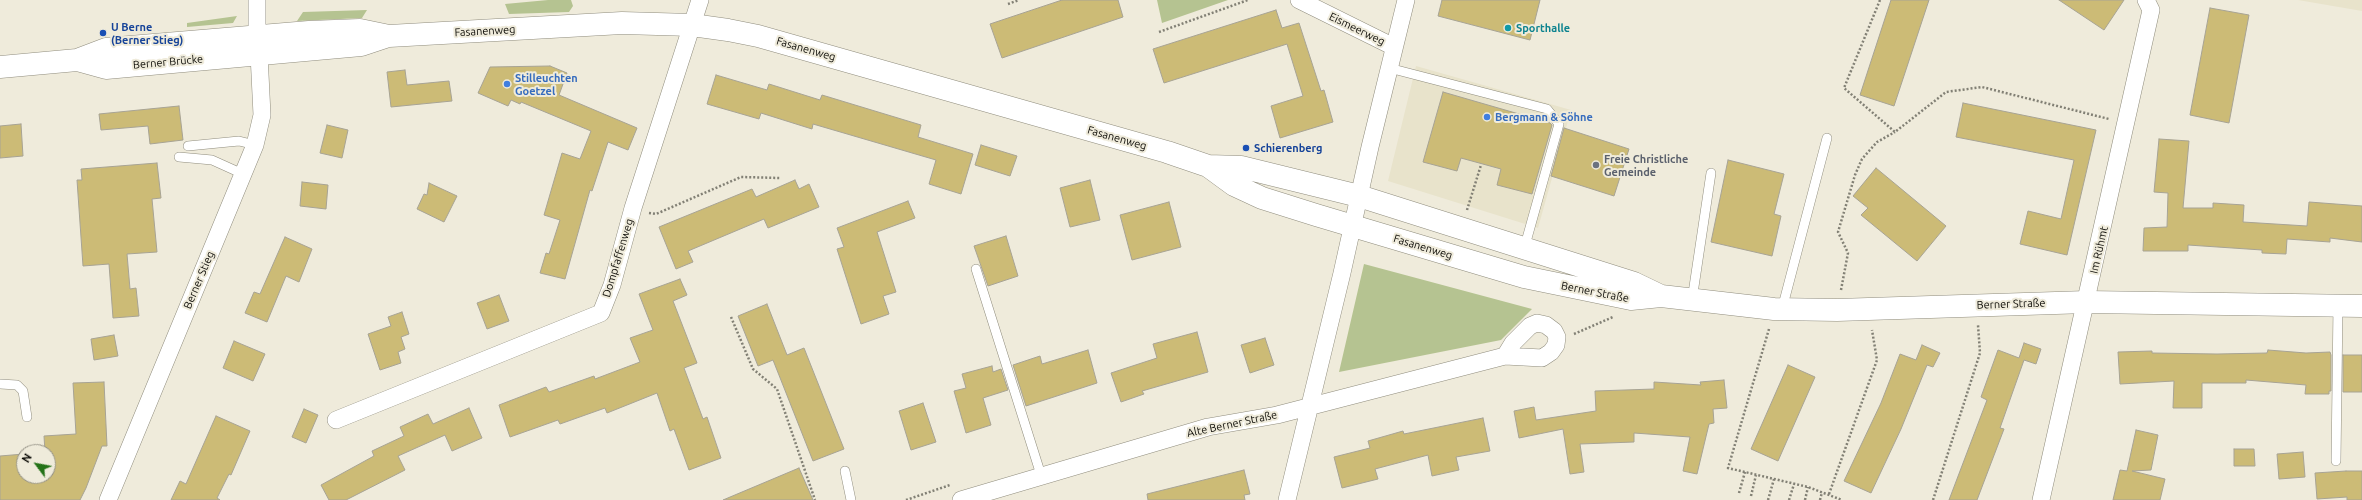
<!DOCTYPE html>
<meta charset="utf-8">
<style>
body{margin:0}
#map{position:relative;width:2362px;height:500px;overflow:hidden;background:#efebdb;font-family:Ubuntu,sans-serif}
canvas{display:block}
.north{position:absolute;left:16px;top:444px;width:40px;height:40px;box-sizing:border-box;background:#efebdb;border:1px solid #959286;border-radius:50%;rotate:302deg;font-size:11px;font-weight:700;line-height:16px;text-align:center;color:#0d0c07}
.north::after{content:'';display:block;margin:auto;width:14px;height:18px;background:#247217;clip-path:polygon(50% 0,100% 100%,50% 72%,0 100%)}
</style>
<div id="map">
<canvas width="2362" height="500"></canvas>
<div class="north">N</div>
</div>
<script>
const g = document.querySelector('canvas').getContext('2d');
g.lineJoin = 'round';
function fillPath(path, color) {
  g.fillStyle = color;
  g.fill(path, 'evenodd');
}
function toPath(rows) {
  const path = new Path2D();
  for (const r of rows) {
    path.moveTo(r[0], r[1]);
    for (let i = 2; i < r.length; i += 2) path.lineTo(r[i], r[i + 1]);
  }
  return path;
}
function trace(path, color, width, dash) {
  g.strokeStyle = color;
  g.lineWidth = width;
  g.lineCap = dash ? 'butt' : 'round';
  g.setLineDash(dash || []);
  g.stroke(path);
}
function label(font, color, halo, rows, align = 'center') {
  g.font = font + ' Ubuntu,sans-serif';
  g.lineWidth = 4;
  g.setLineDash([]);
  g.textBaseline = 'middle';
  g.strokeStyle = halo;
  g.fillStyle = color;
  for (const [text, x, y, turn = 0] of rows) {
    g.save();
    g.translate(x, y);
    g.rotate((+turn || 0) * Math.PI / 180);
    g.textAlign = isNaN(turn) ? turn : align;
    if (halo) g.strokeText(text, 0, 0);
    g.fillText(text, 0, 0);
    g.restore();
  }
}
const built = toPath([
 [2298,0,2362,0,2362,11],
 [1416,66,1571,110,1538,228,1388,181]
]);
const green = toPath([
 [548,0,571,0,573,6,569,12,509,14,505,4],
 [1157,0,1228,0,1162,23],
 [367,10,362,18,297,21,303,12],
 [237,16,233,23,187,27,187,23],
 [1364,264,1532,309,1501,340,1339,372]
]);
const building = toPath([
 [1062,0,1118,0,1123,17,1002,58,990,24,1062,0],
 [1442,0,1540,0,1530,40,1438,16,1442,0],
 [1891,0,1929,0,1894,106,1860,95,1891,0],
 [2059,0,2124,0,2104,30,2059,0],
 [2210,8,2249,15,2229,123,2190,115,2210,8],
 [1276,10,1282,28,1299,23,1321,91,1324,90,1333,122,1280,138,1271,106,1303,96,1287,44,1164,83,1153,49,1276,10],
 [550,66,567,73,559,95,637,128,628,150,608,142,592,191,590,190,565,279,540,273,546,253,549,254,560,220,544,215,562,153,580,159,591,131,521,102,520,104,511,100,508,106,478,93,490,67,550,66],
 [405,70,407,85,449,81,452,101,391,107,387,72,405,70],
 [716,75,767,90,769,84,820,100,822,95,921,125,918,137,973,154,961,194,929,184,936,160,813,124,812,129,761,113,759,119,707,104,716,75],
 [1443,92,1550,123,1552,125,1532,194,1497,185,1501,169,1461,158,1457,171,1423,162,1443,92],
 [1963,103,2096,130,2067,255,2020,244,2028,211,2061,219,2074,160,1956,137,1963,103],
 [179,106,183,140,150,144,148,126,101,130,99,114,179,106],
 [21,124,23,156,0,158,0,126,21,124],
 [327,125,348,130,342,158,320,153,327,125],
 [1564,128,1629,149,1614,196,1551,176,1564,128],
 [2159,139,2189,141,2183,208,2213,208,2213,203,2244,205,2243,222,2307,226,2309,202,2362,206,2362,242,2330,238,2330,242,2287,239,2286,254,2262,253,2262,250,2188,245,2188,251,2143,251,2144,228,2167,227,2168,193,2154,192,2159,139],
 [981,145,1017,156,1010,176,975,165,981,145],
 [1728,160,1784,174,1774,214,1781,216,1772,256,1711,242,1728,160],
 [157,163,161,198,152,199,157,252,127,254,130,289,136,288,139,316,113,318,109,264,83,266,77,180,82,180,81,169,157,163],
 [1876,168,1946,226,1917,261,1861,215,1868,208,1853,196,1876,168],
 [795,180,799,189,809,184,819,207,768,228,764,219,688,251,693,262,676,269,659,227,752,189,756,197,795,180],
 [1090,180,1100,220,1070,227,1060,188,1090,180],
 [302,182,328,185,326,209,300,206,302,182],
 [429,183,457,196,444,222,417,209,424,194,427,195,429,183],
 [908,201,915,218,877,232,896,292,883,296,889,314,861,324,837,249,844,247,837,228,908,201],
 [1169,202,1181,247,1132,260,1120,215,1169,202],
 [1006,236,1018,276,988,286,974,246,1006,236],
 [285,237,312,249,299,282,286,276,267,322,245,313,254,292,260,294,285,237],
 [680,279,687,295,673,301,697,363,684,368,703,419,707,417,721,458,689,470,674,429,670,431,657,393,607,413,605,408,560,424,558,420,510,437,499,405,546,387,549,392,594,376,595,379,640,362,630,338,653,330,639,294,680,279],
 [499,295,509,321,487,329,477,303,499,295],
 [767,304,787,355,804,348,844,449,813,461,773,360,758,366,738,316,767,304],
 [402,312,409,334,401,337,405,349,398,352,401,363,380,370,368,334,391,326,388,317,402,312],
 [1197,332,1208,372,1142,391,1144,394,1121,402,1111,373,1157,358,1153,344,1197,332],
 [114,335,118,356,94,360,91,339,114,335],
 [1265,338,1274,365,1250,373,1241,345,1265,338],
 [234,341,265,354,253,381,223,368,234,341],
 [2024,343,2041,349,2036,364,2024,360,2000,428,2004,429,1977,500,1949,500,1987,400,1981,397,1998,350,2019,358,2024,343],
 [1922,345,1940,353,1933,367,1927,365,1901,429,1871,493,1844,481,1881,403,1900,354,1916,360,1922,345],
 [1088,350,1097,383,1026,406,1013,365,1040,356,1042,364,1088,350],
 [2268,350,2306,353,2330,352,2331,355,2331,391,2329,391,2329,394,2305,394,2306,385,2246,380,2246,383,2202,383,2202,408,2173,408,2174,381,2120,384,2118,352,2152,351,2152,353,2217,354,2267,353,2268,350],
 [2343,355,2362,355,2362,392,2343,392,2343,355],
 [1788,365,1815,377,1778,461,1751,449,1788,365],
 [992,366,993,372,1001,369,1008,390,983,398,991,425,966,433,954,391,966,388,962,374,992,366],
 [1724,380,1727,408,1713,409,1714,423,1709,424,1697,474,1683,471,1690,437,1634,433,1634,442,1580,444,1584,472,1570,474,1563,429,1519,438,1514,411,1534,407,1536,420,1596,411,1595,391,1654,389,1654,382,1701,385,1700,382,1724,380],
 [104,382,107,446,102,446,86,488,80,500,0,500,0,456,24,454,24,476,48,476,48,452,45,452,44,436,76,434,73,383,104,382],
 [923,403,936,442,911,450,899,411,923,403],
 [469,408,482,438,452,451,445,435,398,456,405,470,346,500,329,500,321,485,374,456,372,451,404,436,400,427,428,414,433,424,469,408],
 [304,409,318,415,306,443,292,437,304,409],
 [216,416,250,431,231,475,229,474,217,498,220,500,171,500,180,481,186,484,216,416],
 [1483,418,1490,451,1456,457,1459,470,1432,476,1428,455,1375,469,1378,479,1342,488,1334,457,1370,448,1368,441,1403,431,1404,434,1483,418],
 [2136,430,2158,435,2151,470,2132,471,2165,479,2160,500,2113,500,2120,470,2127,471,2136,430],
 [2234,449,2254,449,2255,466,2234,466,2234,449],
 [2303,452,2305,477,2279,479,2277,454,2303,452],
 [799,468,813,500,723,500,799,468],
 [1244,470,1250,494,1244,495,1245,500,1148,500,1147,494,1244,470],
 [2346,471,2362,471,2362,500,2347,500,2347,497,2317,499,2315,473,2346,471]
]);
const path = toPath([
 [1880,0,1844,88,1895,132,1946,92,1982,87,2109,119],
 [1008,4,1019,0],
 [1159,32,1248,0],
 [1467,210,1481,165],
 [649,213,656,214,741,177,780,178],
 [1841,290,1848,253,1838,232,1855,175,1862,159,1877,142,1895,132],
 [731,317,753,369,777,389,815,500],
 [1769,329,1728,468,1808,487,1842,500],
 [1574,334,1613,317],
 [1739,493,1745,472],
 [1829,494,1877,360,1872,330],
 [1751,496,1756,475],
 [906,500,950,485],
 [1768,500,1774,479],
 [1789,500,1794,484],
 [1805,500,1808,487],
 [1820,500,1822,492],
 [1933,500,1980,353,1978,325]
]);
const lane = toPath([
 [1389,68,1547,109,1559,124,1524,249],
 [188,146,239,141,255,145],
 [179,157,212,160,243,174],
 [976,269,1041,475],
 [1692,300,1711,173],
 [1782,309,1827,138],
 [0,384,17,385,23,391,27,417],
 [2336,461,2338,305],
 [845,471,851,500]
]);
const street = toPath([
 [1299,0,1394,47],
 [248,43,257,36,257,0],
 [336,420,601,313,612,285,633,208,700,0],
 [108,500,255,145,262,115,259,54],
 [961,500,1208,427,1277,415,1505,356,1542,358,1551,352,1556,345,1557,337,1554,331,1546,325,1537,323,1530,326,1513,343,1505,356],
 [1287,500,1342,273,1370,147,1406,0],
 [2041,500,2151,10,2146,0]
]);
const secondary = toPath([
 [77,60,106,68,361,45,385,37],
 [0,67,77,60,106,49,309,32,360,30,389,36,622,23,692,25,728,30,758,36,1167,152,1208,166,1241,167,1359,196,1634,283,1661,296],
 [1208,166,1234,185,1262,198,1316,215,1524,277,1631,299,1661,296,1774,309,1837,310,2087,302,2362,306]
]);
const markers = [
 [1508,28,4,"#0f9aa8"],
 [103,33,4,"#1a4fb4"],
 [507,84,4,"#3f7fe0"],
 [1487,117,4,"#3f7fe0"],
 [1246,148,4,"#1a4fb4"],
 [1596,165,4,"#6b7280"]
];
const transitNames = [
 ["U Berne",111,27],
 ["(Berner Stieg)",111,40],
 ["Schierenberg",1254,148]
];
const cultureNames = [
 ["Sporthalle",1516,28]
];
const streetNames = [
 ["Eismeerweg",1357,29,26],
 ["Fasanenweg",485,31,-3],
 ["Fasanenweg",806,49,16],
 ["Berner Brücke",168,62,-5],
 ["Fasanenweg",1117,138,16],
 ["Fasanenweg",1423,247,17],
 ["Im Rühmt",2099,250,-77],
 ["Dompfaffenweg",618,258,-73],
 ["Berner Stieg",199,280,-67],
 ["Berner Straße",1595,292,11],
 ["Berner Straße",2011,304,-2],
 ["Alte Berner Straße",1232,424,-12]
];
const shopNames = [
 ["Stilleuchten",515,78],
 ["Goetzel",515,91],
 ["Bergmann & Söhne",1495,117]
];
const worshipNames = [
 ["Freie Christliche",1604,159],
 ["Gemeinde",1604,172]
];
fillPath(built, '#e8e3cb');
fillPath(green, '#b5c391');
fillPath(building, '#ccbb76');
trace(building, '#a7a394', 1);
trace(lane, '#908d7e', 10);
trace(street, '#908d7e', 18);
trace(secondary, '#908d7e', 23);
trace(path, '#828075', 2.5, [2, 2]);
trace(lane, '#fff', 9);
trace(street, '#fff', 17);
trace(secondary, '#fff', 22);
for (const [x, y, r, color] of markers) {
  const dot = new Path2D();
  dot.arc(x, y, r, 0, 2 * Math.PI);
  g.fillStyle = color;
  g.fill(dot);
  trace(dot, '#efebdb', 1.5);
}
label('bold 11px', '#164399', '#efebdb', transitNames, 'left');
label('bold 11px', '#0d838f', '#efebdb', cultureNames, 'left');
label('11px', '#0d0c07', '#efebdb', streetNames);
label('bold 11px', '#366cbe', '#efebdb', shopNames, 'left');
label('bold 11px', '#5b616d', '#efebdb', worshipNames, 'left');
</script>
